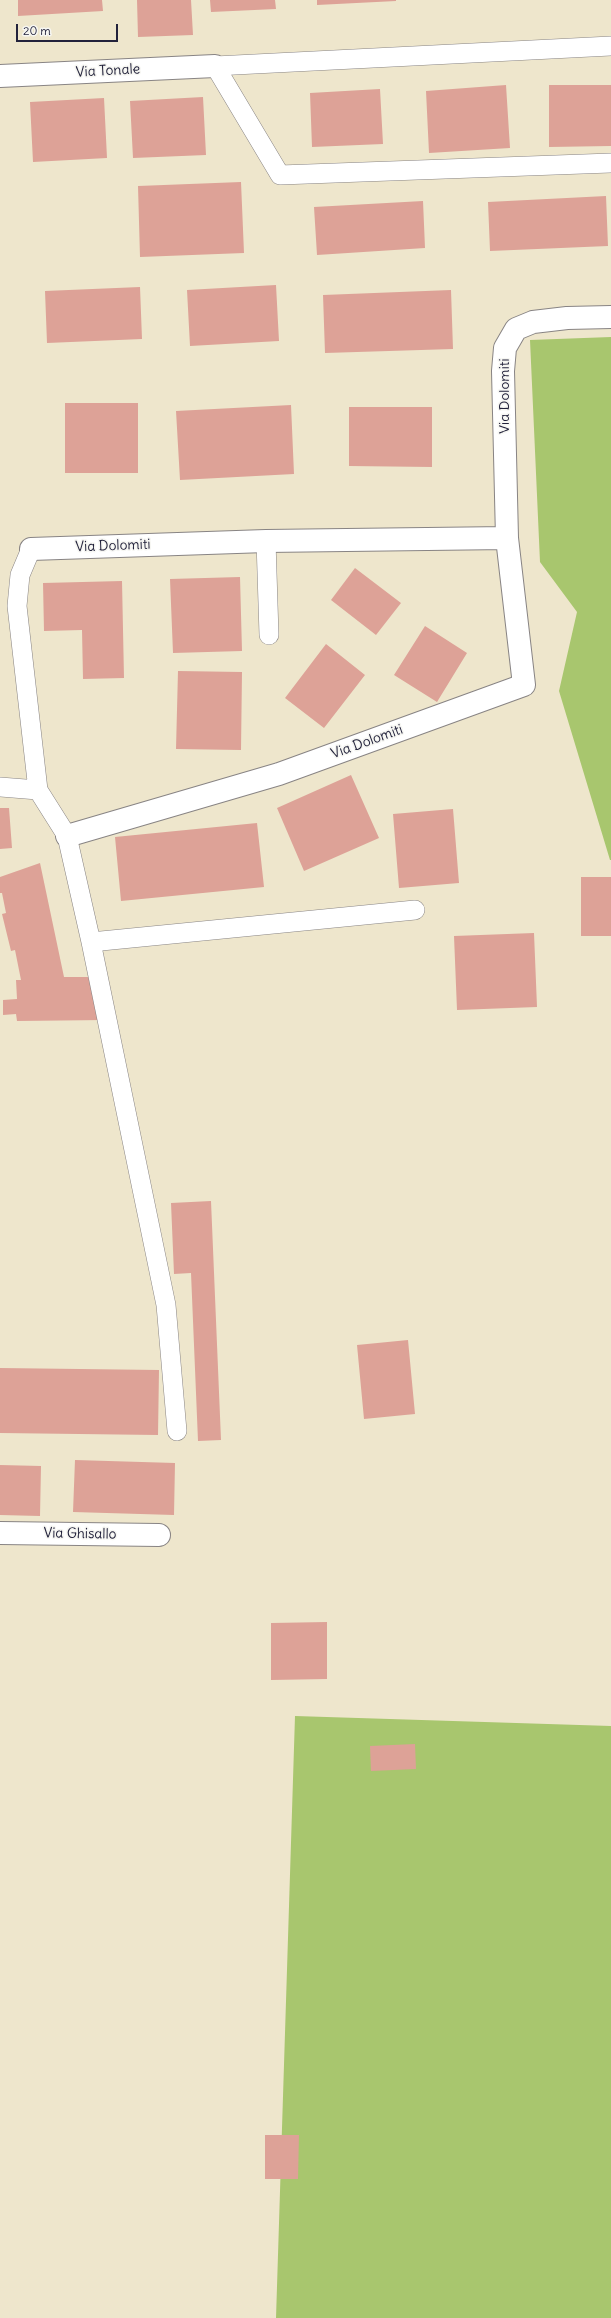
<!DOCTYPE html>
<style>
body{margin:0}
#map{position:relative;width:611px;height:2318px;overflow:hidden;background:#eee6cc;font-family:Delius,sans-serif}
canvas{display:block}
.scale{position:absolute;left:16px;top:24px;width:102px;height:18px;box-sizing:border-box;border:2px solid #22223b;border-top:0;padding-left:5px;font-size:12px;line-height:14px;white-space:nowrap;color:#22223b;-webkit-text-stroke:3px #f6f6f2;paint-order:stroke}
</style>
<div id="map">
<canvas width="611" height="2318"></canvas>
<div class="scale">20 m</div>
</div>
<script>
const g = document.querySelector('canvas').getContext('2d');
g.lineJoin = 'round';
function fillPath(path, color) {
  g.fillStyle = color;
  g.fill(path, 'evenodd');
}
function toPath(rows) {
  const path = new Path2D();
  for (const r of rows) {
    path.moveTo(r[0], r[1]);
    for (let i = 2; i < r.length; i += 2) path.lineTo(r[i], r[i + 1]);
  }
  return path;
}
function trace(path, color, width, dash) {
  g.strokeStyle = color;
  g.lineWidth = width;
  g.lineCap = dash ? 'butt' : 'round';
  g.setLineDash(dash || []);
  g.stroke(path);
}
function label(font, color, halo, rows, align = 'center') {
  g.font = font + ' Delius,sans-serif';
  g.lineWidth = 3;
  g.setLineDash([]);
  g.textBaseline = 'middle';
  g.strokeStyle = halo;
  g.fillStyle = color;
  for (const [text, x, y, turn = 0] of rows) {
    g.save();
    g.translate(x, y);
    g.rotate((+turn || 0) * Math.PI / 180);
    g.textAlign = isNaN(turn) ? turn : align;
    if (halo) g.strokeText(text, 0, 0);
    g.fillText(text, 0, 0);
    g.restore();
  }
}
const green = toPath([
 [611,337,611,860,610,860,559,691,577,612,540,562,530,340],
 [295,1716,611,1726,611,2318,276,2318]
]);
const building = toPath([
 [18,0,102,0,103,11,18,16],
 [137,0,191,0,193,35,138,37],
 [210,0,275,0,276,9,211,12],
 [317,0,396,0,396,1,317,5],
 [506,85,510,148,429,153,426,91],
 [549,85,611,85,611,146,549,147],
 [380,89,383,144,312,147,310,93],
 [203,97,206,155,133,158,130,101],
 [104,98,107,158,33,162,30,102],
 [241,182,244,253,140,257,138,186],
 [606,196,608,246,490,251,488,202],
 [423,201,425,248,317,255,314,207],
 [276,285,279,341,190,346,187,290],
 [140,287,142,339,47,343,45,291],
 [451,290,453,349,325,353,323,295],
 [65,403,138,403,138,473,65,473],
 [291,405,294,474,180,480,176,411],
 [349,407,432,407,432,467,349,466],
 [355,568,401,603,376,635,331,600],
 [240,577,242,651,173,653,170,579],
 [122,581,124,678,83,679,82,630,44,631,43,583],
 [425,626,467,653,437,702,394,675],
 [326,644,365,675,324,728,285,698],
 [178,671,242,672,241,750,176,749],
 [351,775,379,838,304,871,277,808],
 [0,808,9,808,12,848,0,849],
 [453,809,459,883,399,888,393,814],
 [257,823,264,887,121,901,115,837],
 [40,863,64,977,97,977,105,1020,17,1021,16,1014,3,1015,3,1000,17,999,16,980,21,980,15,950,11,951,2,914,6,913,2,893,0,893,0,877],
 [581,877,611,877,611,936,581,936],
 [534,933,537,1007,457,1010,454,936],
 [211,1201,221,1440,198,1441,191,1273,174,1274,171,1203],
 [408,1340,415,1414,364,1419,357,1345],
 [0,1368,159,1370,158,1435,0,1433],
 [75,1460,175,1463,174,1515,73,1512],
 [0,1465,41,1466,40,1516,0,1515],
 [327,1622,327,1679,271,1680,271,1623],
 [415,1744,416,1769,371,1771,370,1746],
 [265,2135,299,2135,298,2179,265,2179]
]);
const service = toPath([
 [611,46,215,66,280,175,611,163],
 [266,541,269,635],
 [31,549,20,575,17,606,38,790,67,836,91,942,166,1305,177,1431],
 [0,787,38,790],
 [91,942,415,910]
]);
const minor = toPath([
 [0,76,215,66],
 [31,549,266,541,507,538],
 [67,836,279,774,524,685,507,538,503,371,505,348,516,329,533,322,567,318,611,317],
 [0,1533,159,1535]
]);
const streetNames = [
 ["Via Tonale",108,71,-3],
 ["Via Dolomiti",505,396,-90],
 ["Via Dolomiti",113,546,-2],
 ["Via Dolomiti",367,742,-20],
 ["Via Ghisallo",80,1534,1]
];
fillPath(green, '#a8c66e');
fillPath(building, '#dda297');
trace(service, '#888484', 20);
trace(minor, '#888484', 24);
trace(service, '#fff', 19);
trace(minor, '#fff', 22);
label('14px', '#22223b', '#f6f6f2', streetNames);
</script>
